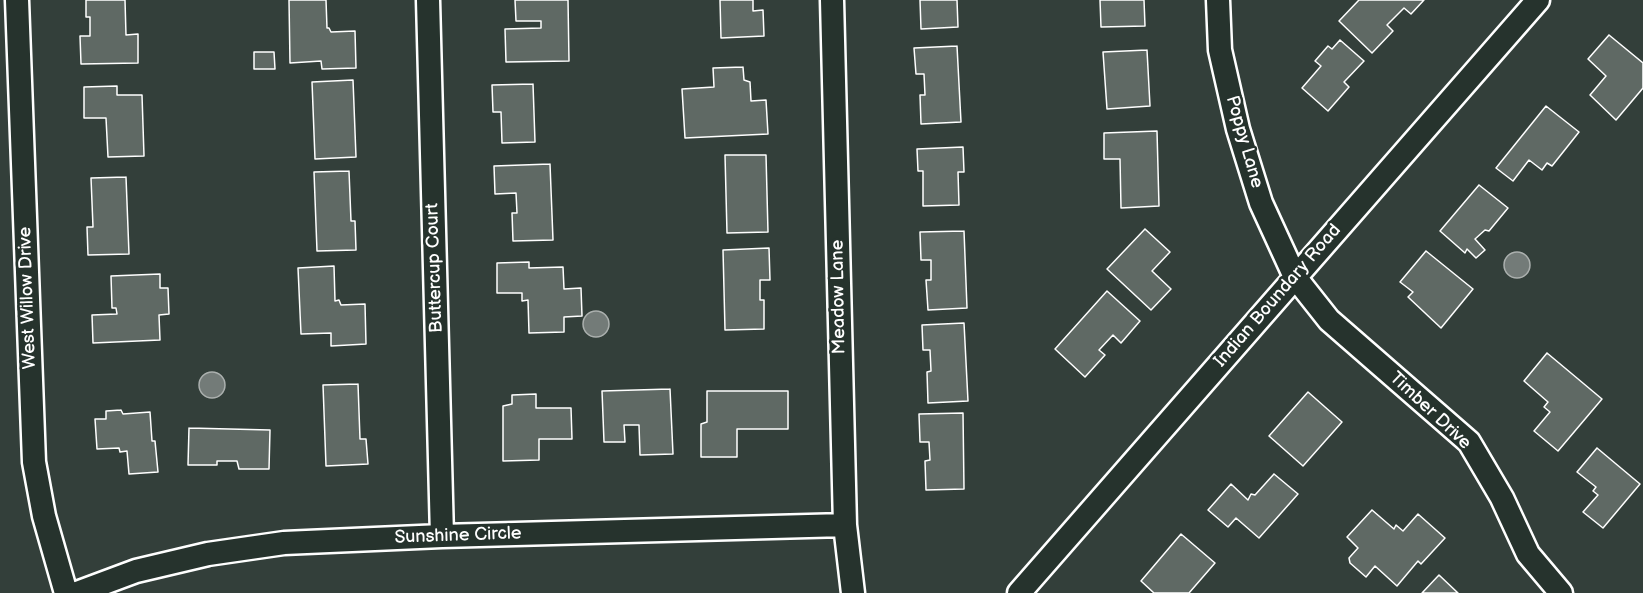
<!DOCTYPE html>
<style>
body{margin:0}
canvas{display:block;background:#333f3a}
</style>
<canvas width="1643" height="593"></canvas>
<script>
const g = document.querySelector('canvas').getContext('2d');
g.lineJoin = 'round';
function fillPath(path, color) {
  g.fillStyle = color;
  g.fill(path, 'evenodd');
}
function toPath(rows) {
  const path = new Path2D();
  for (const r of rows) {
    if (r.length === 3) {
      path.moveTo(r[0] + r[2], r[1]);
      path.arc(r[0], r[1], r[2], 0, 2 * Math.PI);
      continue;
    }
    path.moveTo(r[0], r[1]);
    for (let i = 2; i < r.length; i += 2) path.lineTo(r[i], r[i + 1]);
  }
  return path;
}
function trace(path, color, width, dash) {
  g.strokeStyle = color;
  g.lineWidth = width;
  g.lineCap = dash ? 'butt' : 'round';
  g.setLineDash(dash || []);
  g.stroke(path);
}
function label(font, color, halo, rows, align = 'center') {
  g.font = font + ' "Balsamiq Sans",sans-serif';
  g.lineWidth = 5;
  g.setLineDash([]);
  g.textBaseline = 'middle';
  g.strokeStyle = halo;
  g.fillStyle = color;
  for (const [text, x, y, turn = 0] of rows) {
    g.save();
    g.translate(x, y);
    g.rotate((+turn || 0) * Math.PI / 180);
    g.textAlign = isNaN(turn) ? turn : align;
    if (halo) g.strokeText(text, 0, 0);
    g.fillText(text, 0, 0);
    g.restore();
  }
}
const water = toPath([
 [1517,265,13],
 [596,324,13],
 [212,385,13]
]);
const building = toPath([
 [86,0,125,0,126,35,138,34,138,63,81,64,80,36,90,36,90,17,86,17,86,0],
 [289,0,326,0,327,28,329,28,331,32,355,31,356,68,322,69,321,61,290,63,289,0],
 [515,0,568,0,569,61,506,62,505,29,541,28,541,21,516,21,515,0],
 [720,0,753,0,753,11,763,10,764,36,721,38,720,0],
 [920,0,957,0,958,27,921,29,920,0],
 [1100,0,1144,0,1145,26,1101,27,1100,0],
 [1359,0,1424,0,1411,14,1404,8,1387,25,1393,31,1372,53,1339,21,1359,0],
 [1609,35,1643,63,1643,88,1616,120,1590,95,1606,76,1588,59,1609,35],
 [1340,40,1364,61,1344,82,1349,87,1328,111,1302,88,1321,66,1315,61,1328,46,1332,49,1340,40],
 [957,46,961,122,921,124,920,95,925,95,924,74,916,74,914,48,957,46],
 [1147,50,1150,106,1107,109,1103,52,1147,50],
 [254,52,274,52,275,69,254,69,254,52],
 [743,67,744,80,750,82,751,101,766,100,768,134,685,138,682,89,714,87,713,68,743,67],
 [353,80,356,157,315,159,312,82,353,80],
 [533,84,535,142,502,143,501,112,493,112,492,85,533,84],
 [117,86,117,95,142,95,144,156,108,157,106,118,84,118,84,87,117,86],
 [1546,106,1579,132,1552,166,1547,163,1542,170,1529,160,1513,181,1496,168,1546,106],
 [1157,131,1159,206,1121,208,1120,159,1104,159,1104,133,1157,131],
 [963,147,964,172,958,172,959,205,923,206,923,171,918,171,917,149,963,147],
 [725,155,766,155,768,232,727,233,725,155],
 [550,164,553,240,513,241,512,213,517,213,516,193,495,194,494,166,550,164],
 [349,171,351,221,355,221,356,250,317,251,314,172,349,171],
 [126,177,129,254,88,255,87,227,93,227,91,178,126,177],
 [1479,185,1508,208,1489,231,1485,230,1475,239,1485,250,1476,258,1467,249,1465,253,1440,231,1479,185],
 [1145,229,1170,252,1152,271,1171,289,1151,310,1107,269,1145,229],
 [964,231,967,308,928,310,926,280,931,280,931,260,921,260,920,232,964,231],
 [769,248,770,280,760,280,760,300,764,300,764,329,725,330,723,250,769,248],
 [1426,251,1473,289,1441,328,1408,297,1413,292,1400,282,1426,251],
 [529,262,529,268,563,267,564,289,581,288,582,316,564,317,564,332,529,333,528,300,522,301,522,293,497,293,497,263,529,262],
 [334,266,335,301,339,300,341,305,365,304,366,344,331,346,331,333,301,334,298,268,334,266],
 [160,274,160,288,168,288,169,314,159,315,160,340,93,343,92,315,117,314,116,308,112,308,111,276,160,274],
 [1107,291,1140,321,1121,343,1113,335,1099,350,1105,355,1085,377,1055,349,1107,291],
 [964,323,968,401,928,403,927,372,931,371,930,350,923,350,922,325,964,323],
 [1547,353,1602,399,1558,451,1534,431,1550,412,1544,407,1548,402,1524,381,1547,353],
 [358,384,360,439,366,439,368,464,326,466,323,385,358,384],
 [670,389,673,454,640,455,639,425,624,425,625,442,604,442,602,391,670,389],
 [707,391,788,391,788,429,737,429,737,457,701,457,701,424,707,422,707,391],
 [1308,392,1342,422,1303,466,1269,436,1308,392],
 [536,394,536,408,571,408,572,439,539,439,539,460,503,461,503,406,512,404,512,395,536,394],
 [121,410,123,414,150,412,152,441,155,441,158,472,129,474,127,451,120,452,119,448,97,449,95,419,106,419,106,411,121,410],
 [963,413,964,489,926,490,925,461,930,460,929,442,920,442,919,414,963,413],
 [189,428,270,430,269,469,239,469,237,461,217,461,217,465,188,465,189,428],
 [1597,448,1640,484,1603,528,1583,512,1598,495,1593,491,1596,487,1577,472,1597,448],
 [1274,474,1298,494,1259,538,1236,518,1228,527,1208,510,1231,484,1248,500,1251,494,1255,495,1274,474],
 [1372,510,1394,529,1396,525,1403,531,1418,514,1445,538,1421,564,1418,561,1397,586,1375,566,1366,577,1350,563,1349,558,1358,548,1347,537,1372,510],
 [1181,534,1215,563,1189,593,1154,593,1141,581,1181,534],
 [1439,575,1458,593,1422,593,1439,575]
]);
const street = toPath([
 [17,0,34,462,44,516,66,593],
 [428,0,442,536],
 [832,0,845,525,853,593],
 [1218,0,1220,50,1238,129,1261,203,1295,277,1329,320,1469,442,1502,498,1528,554,1561,593],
 [77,593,136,571,208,554,284,543,442,536,845,525],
 [1019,593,1538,0]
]);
const streetNames = [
 ["Poppy Lane",1244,142,74],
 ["Buttercup Court",435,268,-92],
 ["Indian Boundary Road",1278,296,-49],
 ["Meadow Lane",839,297,-91],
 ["West Willow Drive",28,298,-92],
 ["Timber Drive",1430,411,43],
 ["Sunshine Circle",458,536,-2]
];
fillPath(water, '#737b78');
trace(water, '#abb0ae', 1.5);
fillPath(building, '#5f6964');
trace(building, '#fff', 1.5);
trace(street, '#fff', 27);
trace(street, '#26332d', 22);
label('18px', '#fff', '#26332d', streetNames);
</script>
